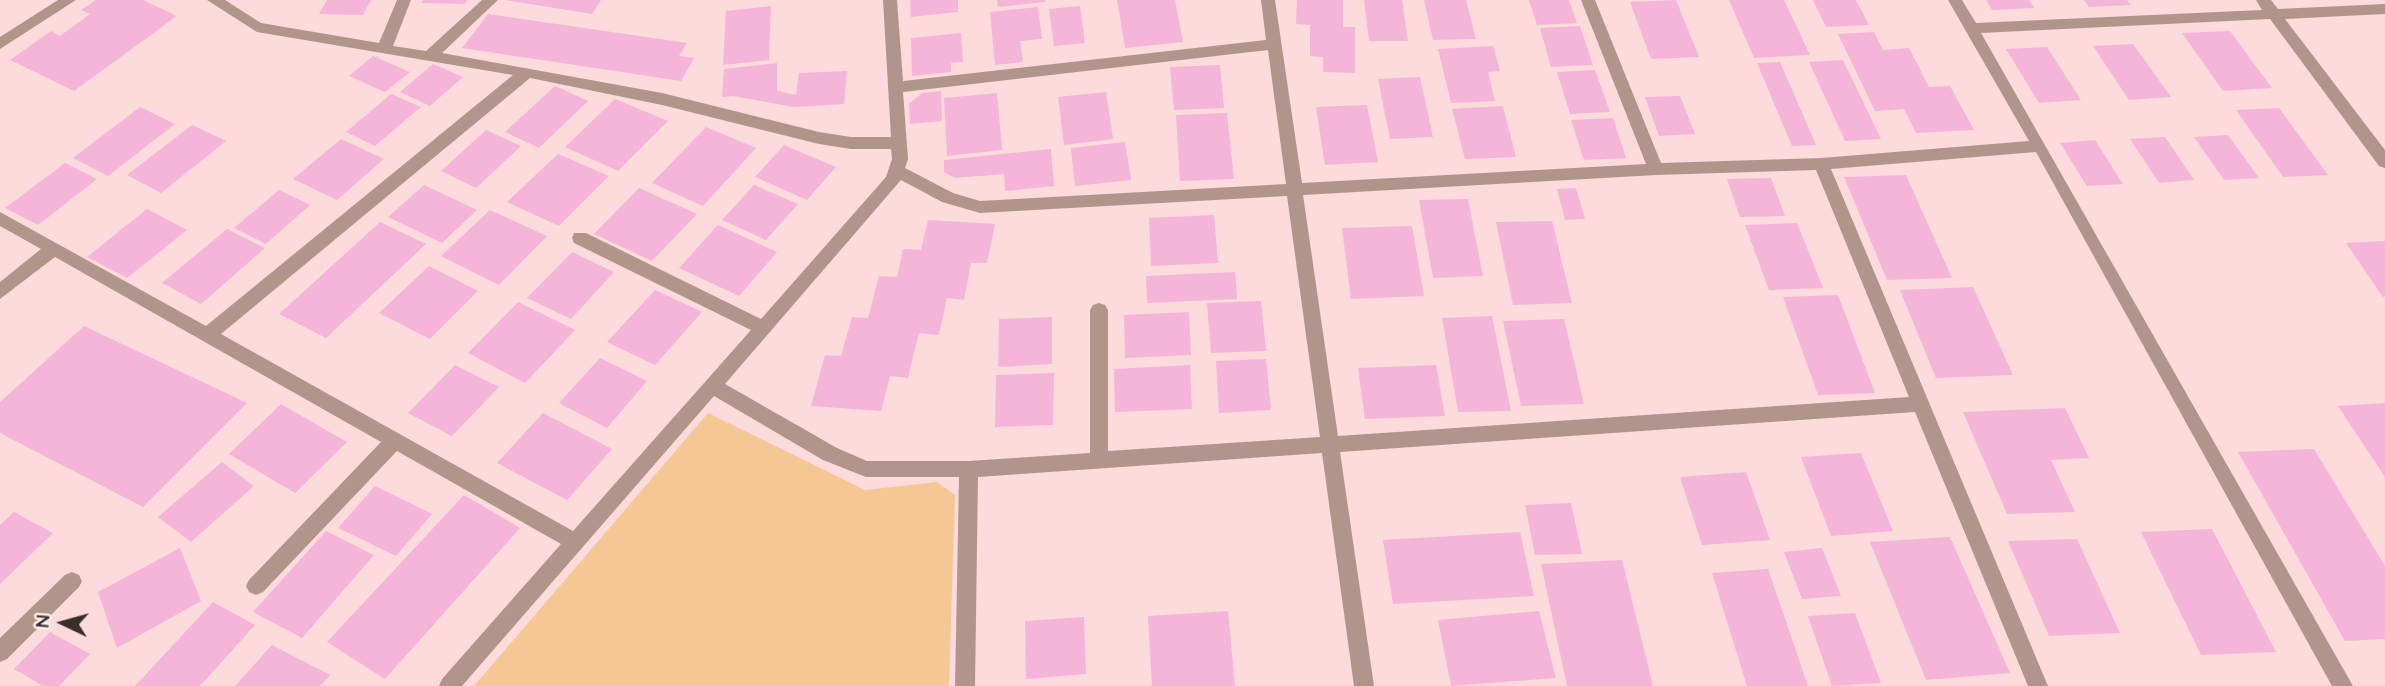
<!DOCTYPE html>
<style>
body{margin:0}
#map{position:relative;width:2385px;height:686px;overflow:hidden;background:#fddadc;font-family:Quicksand,sans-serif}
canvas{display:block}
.north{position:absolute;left:28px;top:588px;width:70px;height:70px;-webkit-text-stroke:5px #fbedee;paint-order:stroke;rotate:275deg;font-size:19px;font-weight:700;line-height:28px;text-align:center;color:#3a2d2e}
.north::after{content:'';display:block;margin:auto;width:24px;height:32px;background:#3a2d2e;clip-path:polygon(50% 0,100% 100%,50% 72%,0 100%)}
</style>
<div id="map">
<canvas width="2385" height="686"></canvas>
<div class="north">N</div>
</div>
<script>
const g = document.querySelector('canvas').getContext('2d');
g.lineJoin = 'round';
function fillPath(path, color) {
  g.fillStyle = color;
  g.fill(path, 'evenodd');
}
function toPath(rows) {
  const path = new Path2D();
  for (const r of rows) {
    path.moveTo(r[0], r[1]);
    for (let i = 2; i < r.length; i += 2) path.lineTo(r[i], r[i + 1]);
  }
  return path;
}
const green = toPath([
 [708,413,865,490,937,482,955,495,949,686,474,686]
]);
const building = toPath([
 [96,0,143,0,177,16,74,91,10,60,51,31,60,36,90,14,81,10],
 [327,0,371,0,363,15,319,14],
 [423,0,467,0,465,4,422,3],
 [505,0,601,0,592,14],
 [910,0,958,0,958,12,911,17],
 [997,0,1045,0,1045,2,998,7],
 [1117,0,1175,0,1183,42,1125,48],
 [1297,0,1343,0,1343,27,1355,27,1355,73,1323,72,1323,57,1310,56,1310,25,1296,24],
 [1364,0,1402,0,1408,41,1369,41],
 [1424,0,1466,0,1476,39,1433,40],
 [1529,0,1569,0,1577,23,1537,25],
 [1676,0,1699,57,1651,59,1630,2],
 [1729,0,1784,0,1810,55,1754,58],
 [1813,0,1856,0,1869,25,1826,27],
 [1986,0,2029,0,2034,8,1992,10],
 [2084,0,2127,0,2131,5,2089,7],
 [771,6,769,60,723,65,726,11],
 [1080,6,1085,43,1054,46,1049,9],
 [1038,7,1042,39,1020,41,1023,62,995,65,990,12],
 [488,14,687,43,679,56,694,58,681,81,462,48],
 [1580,26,1593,65,1551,67,1540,28],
 [2230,31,2272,88,2223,91,2182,33],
 [1874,32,1883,50,1909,48,1929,87,1950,86,1974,130,1916,133,1904,109,1875,111,1838,34],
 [961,33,963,62,951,63,951,72,912,76,911,38],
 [2133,44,2171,97,2129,100,2093,46],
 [1493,46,1500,71,1488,72,1495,101,1451,103,1438,49],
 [2047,47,2081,100,2039,103,2006,49],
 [373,56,410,72,385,92,349,76],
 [1843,60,1881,139,1845,141,1809,62],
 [1780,62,1816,145,1792,146,1757,63],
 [777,63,777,91,796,95,799,73,847,71,844,104,794,107,733,96,722,97,724,69],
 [433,64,463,77,430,106,400,92],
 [1220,65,1224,108,1174,110,1170,67],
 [1595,70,1610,112,1570,114,1557,72],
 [1420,77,1433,137,1390,139,1378,79],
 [555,86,588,101,539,148,505,132],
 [941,91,942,121,910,124,909,104,922,93],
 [1106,92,1113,139,1064,145,1058,97],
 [997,93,1002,150,947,156,944,98],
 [391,94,421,107,375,146,346,132],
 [1680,96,1695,134,1659,136,1645,97],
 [615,99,668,121,618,171,565,147],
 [1367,105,1378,162,1325,165,1316,107],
 [1503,106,1516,157,1465,159,1452,109],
 [140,107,175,124,108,176,73,158],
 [2279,108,2328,175,2283,177,2236,110],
 [1227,113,1234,179,1180,181,1176,115],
 [1613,118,1626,158,1584,160,1571,120],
 [192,125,226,141,161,193,127,175],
 [706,127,756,148,703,206,652,183],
 [486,130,521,146,476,188,441,171],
 [2228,135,2259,178,2224,180,2194,137],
 [2165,137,2194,180,2159,183,2130,139],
 [341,139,384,159,337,200,293,179],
 [2095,140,2123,184,2087,186,2060,143],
 [1125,142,1131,180,1075,186,1071,148],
 [784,145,836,167,807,200,755,177],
 [1051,149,1054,186,1005,191,1004,174,955,178,944,172,944,160],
 [558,154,609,176,559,226,507,202],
 [65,163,97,179,38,225,5,208],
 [1906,175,1952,278,1887,280,1844,177],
 [1771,178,1785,216,1740,217,1727,179],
 [424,185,477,210,442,243,388,217],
 [754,185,798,204,766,240,722,220],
 [639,188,697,214,652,261,594,234],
 [1576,188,1585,219,1565,220,1557,189],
 [279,190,310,205,266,244,234,228],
 [1468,199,1483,276,1433,278,1419,200],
 [147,209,187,230,127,278,87,257],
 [490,210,547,236,499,285,441,256],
 [1214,215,1218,263,1151,266,1149,218],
 [928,220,995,224,987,263,971,263,964,300,947,298,939,335,919,333,908,378,890,376,881,411,811,406,825,355,841,356,852,317,868,318,879,276,897,277,903,249,921,250],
 [1552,221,1572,303,1513,305,1496,222],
 [380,222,426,244,326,338,279,314],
 [1797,223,1823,288,1769,290,1745,225],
 [718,225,777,252,739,296,679,268],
 [1412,226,1424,296,1351,299,1342,228],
 [227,229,265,248,201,304,162,283],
 [2385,241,2385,296,2383,297,2346,243],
 [572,252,614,272,571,319,527,298],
 [429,266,478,291,430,339,379,313],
 [1235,272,1237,299,1147,303,1146,276],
 [1973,287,2013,375,1936,378,1900,290],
 [655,290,702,312,655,365,607,342],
 [1838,295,1875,393,1818,395,1783,297],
 [1261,301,1266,351,1211,353,1207,303],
 [518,302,575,330,525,383,468,353],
 [1189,312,1191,355,1125,358,1124,315],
 [1492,316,1511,411,1458,412,1442,318],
 [1052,317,1052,364,998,367,999,319],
 [1564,319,1584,404,1521,406,1503,321],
 [84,326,247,403,143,507,0,433,0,402],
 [600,358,647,381,607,428,559,403],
 [1266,359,1271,410,1219,413,1216,361],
 [455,365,499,387,452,436,408,413],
 [1190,365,1192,409,1115,412,1114,369],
 [1436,365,1445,416,1365,419,1358,368],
 [1054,373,1053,425,995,427,996,375],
 [2385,403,2385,477,2338,406],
 [281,404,347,442,295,493,229,454],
 [2065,408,2089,458,2051,460,2075,512,2007,514,1963,412],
 [543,413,612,449,567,500,497,463],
 [2314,449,2385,566,2385,639,2345,641,2238,452],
 [1861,453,1893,531,1831,536,1801,457],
 [222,462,254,486,191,542,158,517],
 [1746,472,1770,540,1702,545,1680,477],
 [375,486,432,514,396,556,338,528],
 [464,495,520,528,385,679,327,642],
 [1571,503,1582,554,1535,555,1525,505],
 [14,512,53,533,0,584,0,525],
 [2212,529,2276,652,2201,655,2141,532],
 [326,531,374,555,302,638,253,612],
 [1520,532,1534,596,1393,604,1383,540],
 [1950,537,2010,673,1926,680,1870,542],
 [2077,539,2120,633,2049,636,2008,541],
 [180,548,201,601,117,648,98,592],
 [1822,548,1841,596,1802,599,1784,552],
 [1622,560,1653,686,1567,686,1541,564],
 [1768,569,1808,686,1747,686,1712,573],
 [213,602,255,625,200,686,135,686],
 [1228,611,1235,686,1152,686,1148,616],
 [1539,611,1556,678,1451,686,1438,620],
 [1855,613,1881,683,1832,686,1808,616],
 [1084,617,1086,674,1026,679,1025,621],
 [50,632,90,654,59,686,43,686,14,669],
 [272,645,330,675,320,686,235,686]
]);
const minor = toPath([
 [58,0,76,0,0,49,0,37,58,0],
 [207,0,225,0,261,23,379,43,397,0,411,0,393,46,426,51,482,0,498,0,442,53,662,93,819,132,851,137,891,137,883,0,897,0,903,81,1266,40,1261,0,1275,0,1302,183,1646,164,1581,0,1595,0,1661,163,1821,158,2029,141,1948,0,1962,0,1976,23,2262,10,2256,0,2271,0,2278,9,2385,4,2385,14,2285,19,2385,150,2385,168,2379,166,2270,19,1981,33,2353,686,2332,686,2036,152,1831,169,2048,686,2028,686,1915,412,1340,452,1374,686,1354,686,1322,453,978,477,975,686,955,686,959,477,866,477,823,460,714,396,462,686,439,686,442,679,561,544,397,451,263,592,256,595,249,592,246,586,249,580,381,442,55,257,0,299,0,282,41,249,0,226,0,212,206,326,513,75,257,32,207,0],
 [1268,50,1286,184,980,201,953,193,905,168,908,159,903,92,1268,50],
 [530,78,662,105,819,144,851,149,891,149,892,159,886,177,761,319,586,233,574,233,572,238,574,243,751,330,573,531,221,334,530,78],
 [1816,170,1909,397,1338,436,1303,195,1656,175,1816,170],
 [901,180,942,202,980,213,1287,196,1320,437,1108,451,1108,310,1105,305,1099,303,1093,305,1090,310,1090,453,969,461,867,461,837,448,725,384,901,180],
 [72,572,79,575,82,581,79,587,7,659,0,662,0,638,65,575,72,572]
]);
fillPath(green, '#f5c795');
fillPath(building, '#f4b5d9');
fillPath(minor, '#b2958a');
</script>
